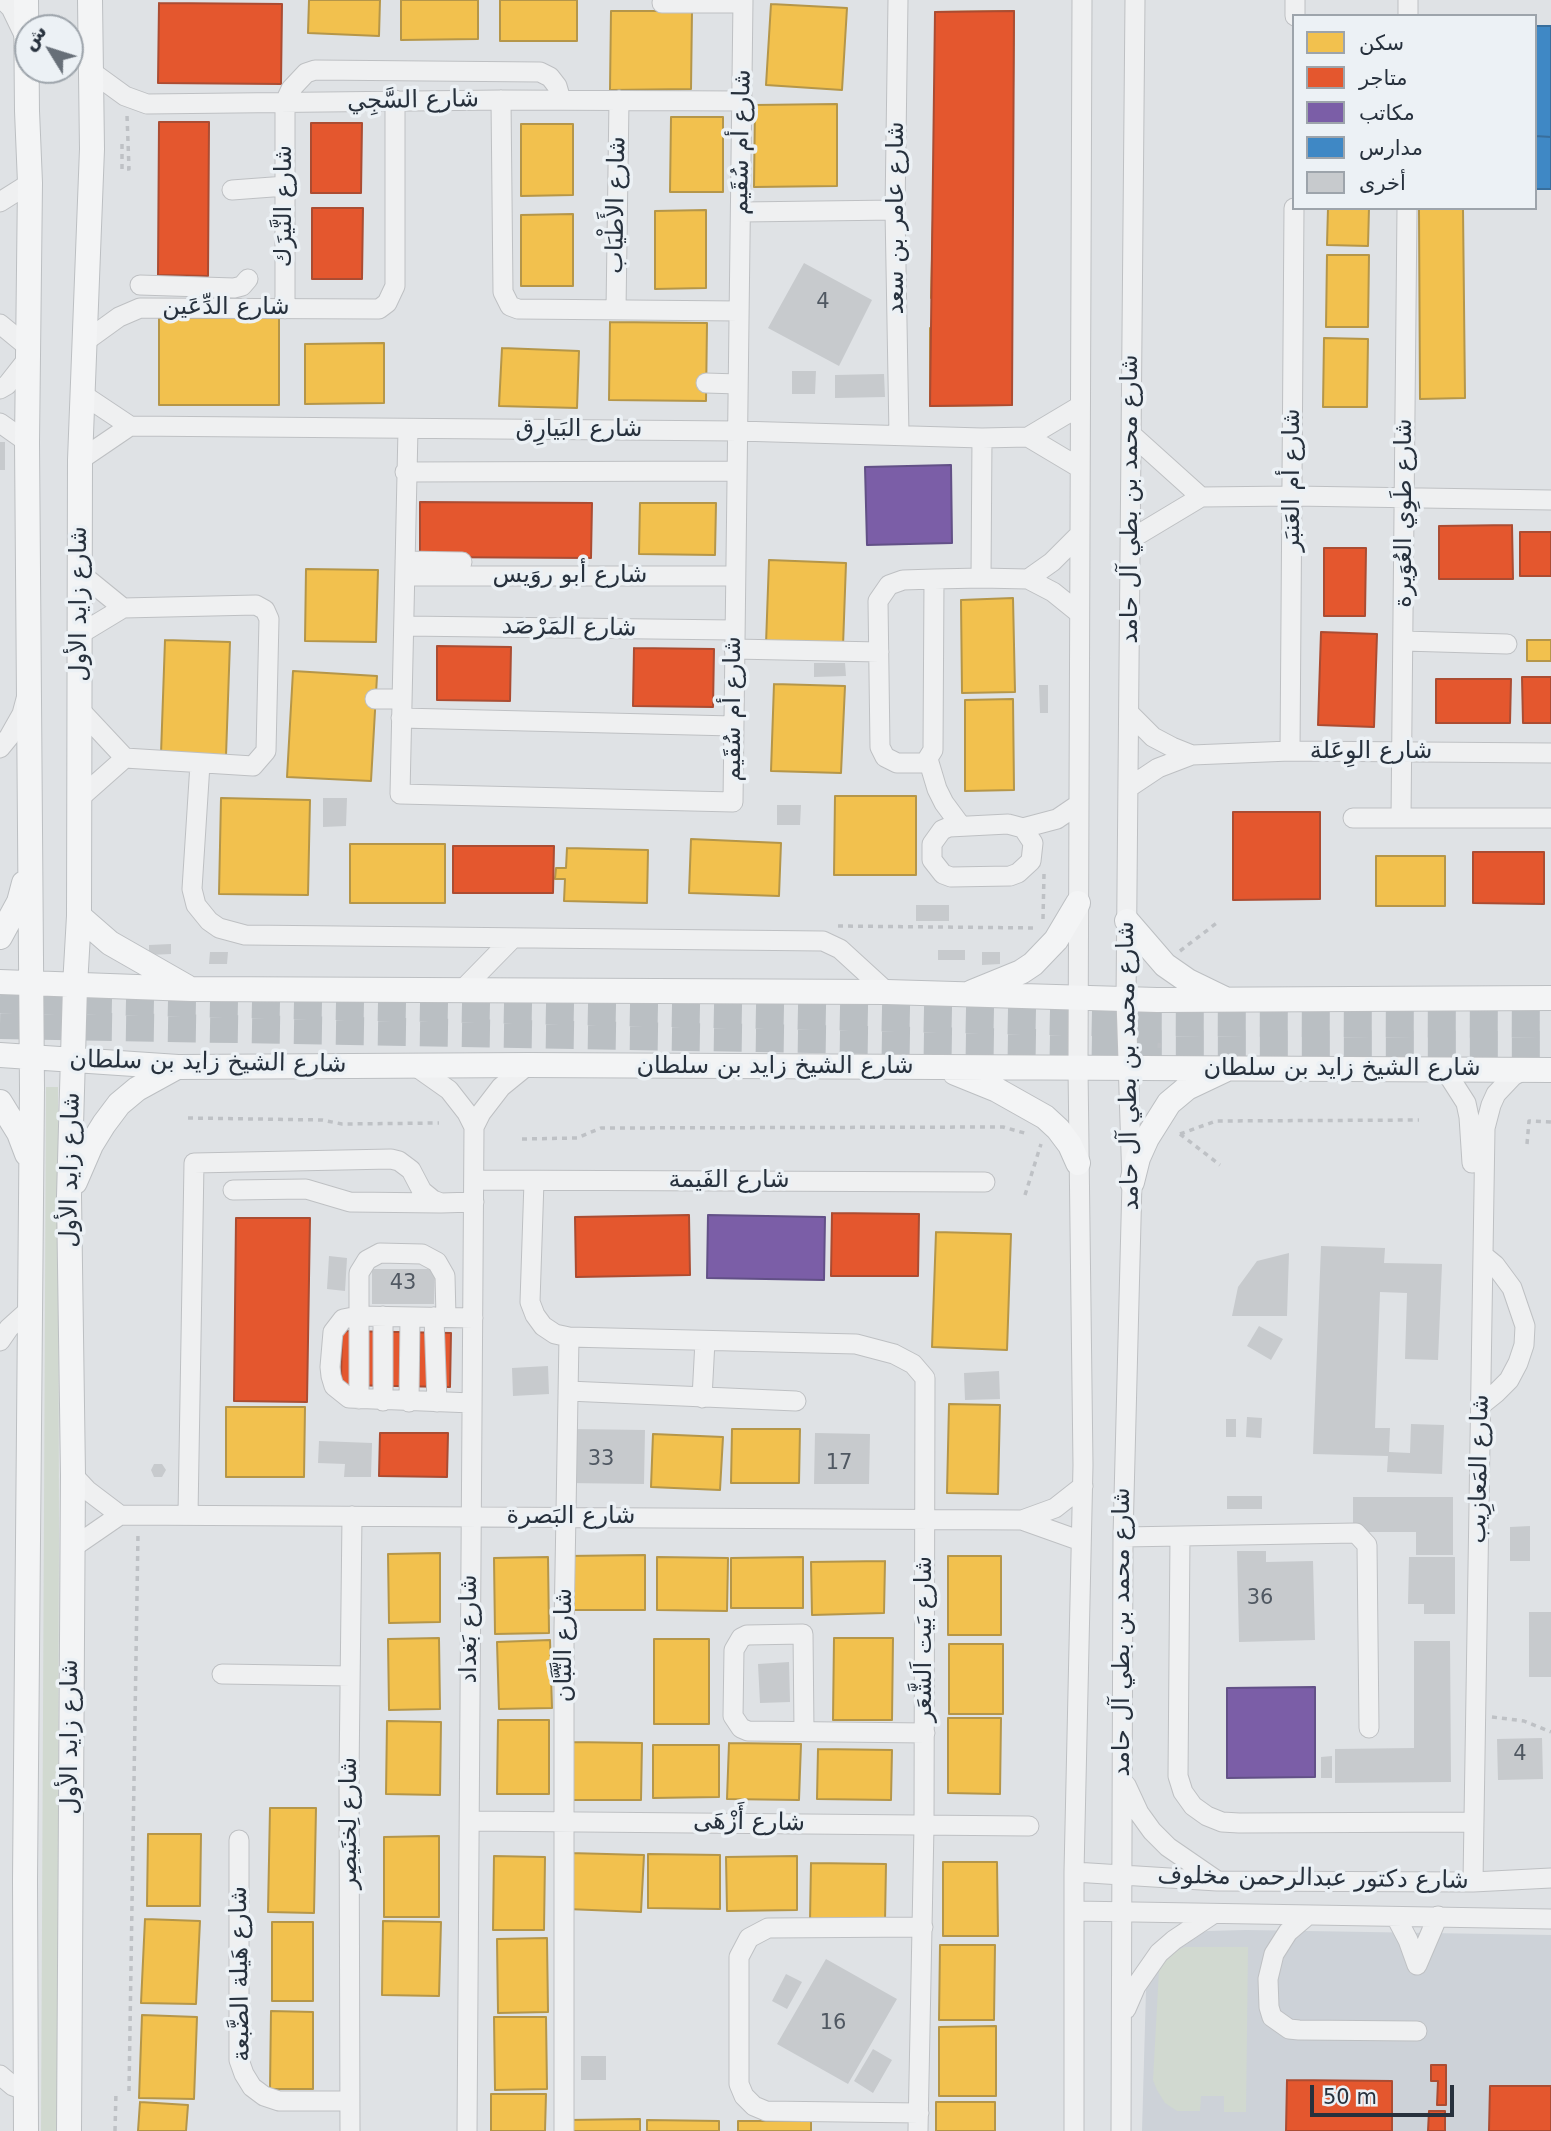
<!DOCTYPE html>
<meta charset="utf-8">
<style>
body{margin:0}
#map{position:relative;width:1551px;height:2131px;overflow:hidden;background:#dfe2e5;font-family:"DejaVu Sans",Vazirmatn,sans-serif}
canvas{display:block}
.legend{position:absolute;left:1292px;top:14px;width:245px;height:196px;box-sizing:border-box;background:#ecf1f5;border:2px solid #9da4ab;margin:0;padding:9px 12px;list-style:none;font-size:21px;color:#27313d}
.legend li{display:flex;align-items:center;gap:14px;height:35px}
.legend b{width:35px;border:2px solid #9da4ab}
.north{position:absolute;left:14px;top:14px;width:70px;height:70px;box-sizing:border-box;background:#ecf1f5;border:2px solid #9da4ab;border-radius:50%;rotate:308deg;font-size:19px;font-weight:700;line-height:28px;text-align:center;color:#27313d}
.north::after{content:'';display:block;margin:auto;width:24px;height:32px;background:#676f78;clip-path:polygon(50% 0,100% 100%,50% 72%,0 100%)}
.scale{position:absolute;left:1310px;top:2085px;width:144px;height:32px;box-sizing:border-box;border:4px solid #27313d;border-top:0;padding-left:9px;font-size:21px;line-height:24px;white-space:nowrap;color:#27313d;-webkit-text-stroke:5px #ecf1f5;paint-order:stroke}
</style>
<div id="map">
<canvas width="1551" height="2131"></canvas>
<ul class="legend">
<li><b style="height:19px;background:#f2c14e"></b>سكن</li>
<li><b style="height:19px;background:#e4572e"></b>متاجر</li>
<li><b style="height:19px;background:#7b5ea7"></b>مكاتب</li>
<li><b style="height:19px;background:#3f88c5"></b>مدارس</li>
<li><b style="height:19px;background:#c7cacd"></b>أخرى</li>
</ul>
<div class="north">ش</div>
<div class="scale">50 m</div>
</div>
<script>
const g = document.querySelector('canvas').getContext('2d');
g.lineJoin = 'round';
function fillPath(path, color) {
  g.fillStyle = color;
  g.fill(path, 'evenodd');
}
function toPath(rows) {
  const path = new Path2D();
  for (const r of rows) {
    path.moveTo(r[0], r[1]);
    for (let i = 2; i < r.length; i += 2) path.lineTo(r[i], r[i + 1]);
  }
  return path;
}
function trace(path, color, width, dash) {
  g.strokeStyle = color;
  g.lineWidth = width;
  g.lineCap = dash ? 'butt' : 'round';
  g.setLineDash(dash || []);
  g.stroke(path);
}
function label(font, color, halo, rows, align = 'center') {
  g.font = font + ' "DejaVu Sans",Vazirmatn,sans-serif';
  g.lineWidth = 7;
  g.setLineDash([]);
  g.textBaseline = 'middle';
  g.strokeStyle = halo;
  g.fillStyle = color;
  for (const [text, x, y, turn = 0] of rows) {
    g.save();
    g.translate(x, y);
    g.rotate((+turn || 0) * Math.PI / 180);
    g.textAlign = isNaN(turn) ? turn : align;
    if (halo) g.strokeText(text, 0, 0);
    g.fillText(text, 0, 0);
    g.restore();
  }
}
const built = toPath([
 [1246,1930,1551,1935,1551,2131,1142,2131,1146,1990,1153,1967,1171,1946,1207,1931]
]);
const green = toPath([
 [46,1087,58,1087,59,1535,57,2131,41,2131],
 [1185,1947,1248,1947,1246,2112,1224,2112,1224,2096,1201,2096,1200,2111,1177,2111,1165,2103,1157,2090,1153,2080,1159,1970,1166,1959,1175,1951]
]);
const homes = toPath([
 [309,0,380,0,379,36,308,33,309,0],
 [401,0,478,0,478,39,401,40,401,0],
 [500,0,577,0,577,41,500,41,500,0],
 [771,4,847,8,842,90,766,85,771,4],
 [611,11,692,11,691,89,610,90,611,11],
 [1014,11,1013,91,935,90,935,12,1014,11],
 [837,104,837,186,754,187,755,105,837,104],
 [935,115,1013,115,1012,196,935,195,935,115],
 [671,117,723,117,723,192,670,192,671,117],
 [521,124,573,124,573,195,521,196,521,124],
 [1328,208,1369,208,1368,246,1327,245,1328,208],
 [1419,209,1463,209,1465,398,1420,399,1419,209],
 [706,210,706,288,655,289,655,211,706,210],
 [573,214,573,286,521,286,521,215,573,214],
 [1012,219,1011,300,931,298,933,220,1012,219],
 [1327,255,1369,255,1368,327,1326,327,1327,255],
 [159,318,279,318,279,405,159,405,159,318],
 [610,322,707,323,706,401,609,400,610,322],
 [930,328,1011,328,1012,405,930,406,930,328],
 [1324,338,1368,339,1367,407,1323,407,1324,338],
 [384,343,384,403,305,404,305,344,384,343],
 [502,348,579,351,577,408,499,406,502,348],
 [640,503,716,503,715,555,639,554,640,503],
 [769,560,846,563,843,646,766,644,769,560],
 [306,569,378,570,376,642,305,641,306,569],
 [1013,598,1015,692,962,693,961,600,1013,598],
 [165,640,230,642,226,756,161,754,165,640],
 [1527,640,1551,640,1551,661,1527,661,1527,640],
 [293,671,377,676,371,781,287,777,293,671],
 [774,684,845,686,841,773,771,771,774,684],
 [1013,699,1014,790,965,791,965,700,1013,699],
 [835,796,916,796,916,875,834,875,835,796],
 [221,798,310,800,308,895,219,894,221,798],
 [691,839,781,843,779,896,689,893,691,839],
 [350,844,445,844,445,903,350,903,350,844],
 [567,848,648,850,647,903,564,901,565,879,555,879,556,868,566,868,567,848],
 [1376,856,1445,856,1445,906,1376,906,1376,856],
 [936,1232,1011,1234,1007,1350,932,1347,936,1232],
 [949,1404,1000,1405,998,1494,947,1493,949,1404],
 [226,1407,305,1407,304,1477,226,1477,226,1407],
 [732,1429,800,1429,799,1483,731,1483,732,1429],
 [653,1434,723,1437,720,1490,651,1487,653,1434],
 [440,1553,440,1622,389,1623,388,1554,440,1553],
 [645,1555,645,1610,567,1610,567,1556,645,1555],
 [948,1556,1001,1556,1001,1635,948,1635,948,1556],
 [548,1557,549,1633,495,1634,494,1558,548,1557],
 [657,1557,728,1558,727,1611,657,1610,657,1557],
 [803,1557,803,1608,731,1608,731,1558,803,1557],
 [885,1561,884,1613,812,1615,811,1562,885,1561],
 [439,1638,440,1709,389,1710,388,1639,439,1638],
 [834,1638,893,1638,892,1720,833,1720,834,1638],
 [654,1639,709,1639,709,1724,654,1724,654,1639],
 [550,1640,552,1708,499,1709,497,1642,550,1640],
 [949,1644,1003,1644,1003,1714,949,1714,949,1644],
 [948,1718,1001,1718,1000,1794,948,1793,948,1718],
 [498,1720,549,1720,549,1794,497,1794,498,1720],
 [387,1721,441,1722,440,1795,386,1794,387,1721],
 [570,1742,642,1743,641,1800,569,1800,570,1742],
 [729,1743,801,1744,799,1800,727,1799,729,1743],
 [653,1745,719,1745,719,1797,653,1798,653,1745],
 [818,1749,892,1750,891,1800,817,1799,818,1749],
 [270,1808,316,1808,314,1913,268,1912,270,1808],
 [148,1834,201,1834,200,1906,147,1906,148,1834],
 [439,1836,439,1917,384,1917,384,1837,439,1836],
 [569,1853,644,1855,641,1912,567,1909,569,1853],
 [648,1854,720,1855,720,1909,648,1908,648,1854],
 [494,1856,545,1857,544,1930,493,1930,494,1856],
 [797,1856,797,1910,727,1911,726,1857,797,1856],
 [943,1862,997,1862,998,1936,943,1936,943,1862],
 [811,1863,886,1864,885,1922,810,1921,811,1863],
 [145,1919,200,1921,196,2004,141,2003,145,1919],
 [383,1921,441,1922,439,1996,382,1995,383,1921],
 [272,1922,313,1922,313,2001,272,2001,272,1922],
 [547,1938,548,2012,498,2013,497,1939,547,1938],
 [940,1945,995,1945,994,2020,939,2020,940,1945],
 [271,2011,313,2012,313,2089,270,2089,271,2011],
 [142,2015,197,2017,194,2099,139,2098,142,2015],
 [494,2017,546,2017,547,2089,495,2090,494,2017],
 [996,2026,996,2096,939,2096,939,2027,996,2026],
 [491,2094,546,2094,545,2131,491,2131,491,2094],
 [140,2102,188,2105,186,2131,138,2131,140,2102],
 [936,2102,995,2102,995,2131,936,2131,936,2102],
 [640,2119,640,2131,569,2131,568,2120,640,2119],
 [647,2120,719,2121,719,2131,647,2131,647,2120],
 [738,2121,811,2121,811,2131,738,2131,738,2121]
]);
const shops = toPath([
 [159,3,282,4,281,84,158,83,159,3],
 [1014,11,1012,405,930,406,935,12,1014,11],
 [159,122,209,122,208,276,158,275,159,122],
 [311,123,362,123,361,193,311,193,311,123],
 [312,208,363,208,362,279,312,279,312,208],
 [420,502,592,503,591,558,420,557,420,502],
 [1512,525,1513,579,1439,579,1439,526,1512,525],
 [1520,532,1551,532,1551,576,1520,576,1520,532],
 [1324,548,1366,548,1365,616,1324,616,1324,548],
 [1321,632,1377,634,1374,727,1318,725,1321,632],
 [437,646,511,647,510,701,437,700,437,646],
 [634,648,714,649,713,707,633,706,634,648],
 [1522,677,1551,677,1551,723,1523,723,1522,677],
 [1436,679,1511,679,1510,723,1436,723,1436,679],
 [1233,812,1320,812,1320,899,1233,900,1233,812],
 [453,846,554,846,553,893,453,893,453,846],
 [1473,852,1544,852,1544,904,1473,903,1473,852],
 [832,1213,919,1214,918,1276,831,1276,832,1213],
 [689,1215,690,1275,576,1277,575,1217,689,1215],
 [236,1218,310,1218,307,1402,234,1401,236,1218],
 [342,1331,451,1333,450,1387,341,1385,342,1331],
 [380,1433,448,1433,447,1477,379,1476,380,1433],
 [1431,2065,1446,2065,1446,2105,1437,2105,1438,2081,1431,2081,1431,2065],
 [1287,2080,1392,2081,1392,2131,1286,2131,1287,2080],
 [1490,2086,1551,2086,1551,2131,1489,2131,1490,2086],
 [1429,2111,1445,2111,1445,2131,1428,2131,1429,2111]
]);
const offices = toPath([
 [951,465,952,543,867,545,865,467,951,465],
 [708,1215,825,1217,824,1280,707,1278,708,1215],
 [1315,1687,1315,1777,1227,1778,1227,1688,1315,1687]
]);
const schools = toPath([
 [1535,26,1551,26,1551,137,1535,136,1535,26],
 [1535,136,1551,137,1551,189,1535,189,1535,136]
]);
const building = toPath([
 [804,263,872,300,839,366,768,328],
 [792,371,816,371,815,394,792,394],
 [884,374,885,397,835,398,835,375],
 [0,442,5,442,5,470,0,470],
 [814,663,845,663,846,676,814,677],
 [1039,685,1048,685,1048,713,1040,713],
 [323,798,347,798,346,826,323,827],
 [777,805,801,805,800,825,777,825],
 [916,905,949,905,949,921,916,921],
 [171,944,171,954,149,955,149,945],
 [938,950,965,950,965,960,938,960],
 [210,952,228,952,227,964,209,964],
 [982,952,1000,952,1000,964,982,965],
 [1321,1246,1385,1248,1384,1263,1442,1264,1438,1360,1405,1359,1407,1293,1380,1292,1375,1428,1390,1428,1389,1452,1410,1453,1411,1424,1444,1425,1442,1474,1387,1472,1388,1456,1313,1454],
 [1289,1253,1287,1316,1232,1316,1238,1287,1257,1261],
 [329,1256,347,1258,345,1291,327,1289],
 [372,1269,435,1269,434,1304,372,1304],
 [1259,1326,1283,1339,1271,1360,1247,1346],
 [548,1366,549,1394,513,1396,512,1368],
 [999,1371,1000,1399,965,1400,964,1373],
 [1247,1417,1262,1418,1261,1438,1246,1437],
 [1226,1419,1236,1419,1236,1437,1226,1437],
 [569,1429,645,1430,644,1484,568,1483],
 [815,1433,870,1434,869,1484,814,1484],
 [319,1441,372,1443,371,1477,344,1477,345,1464,318,1463],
 [154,1464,162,1464,166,1470,162,1477,154,1477,151,1470],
 [1227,1496,1262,1496,1262,1509,1227,1509],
 [1353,1497,1453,1497,1453,1555,1416,1555,1416,1532,1353,1532],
 [1530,1526,1530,1561,1510,1561,1510,1527],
 [1237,1551,1266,1551,1266,1562,1313,1561,1315,1640,1239,1642],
 [1409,1557,1455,1557,1455,1614,1424,1614,1424,1604,1408,1604],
 [1529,1612,1551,1612,1551,1677,1529,1677],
 [1414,1641,1450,1641,1451,1782,1335,1783,1335,1749,1414,1748],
 [789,1662,790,1702,760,1703,758,1664],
 [1542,1738,1543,1779,1498,1780,1497,1739],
 [1332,1756,1332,1778,1321,1778,1321,1757],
 [826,1959,897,1999,848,2084,777,2044],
 [786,1974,802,1982,787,2009,772,2001],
 [873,2049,892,2060,873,2093,854,2081],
 [581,2056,606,2056,606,2080,581,2080]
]);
const highwayTunnel = toPath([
 [0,999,1096,1022,1551,1024],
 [0,1025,1096,1044,1551,1045]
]);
const path = toPath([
 [122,144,122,169,129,169,127,115],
 [1043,919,1044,874],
 [838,926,1037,928],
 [1180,951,1218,922],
 [1159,1048,1160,1038],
 [188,1118,322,1120,342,1124,439,1123],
 [1180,1134,1216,1121,1419,1120],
 [1180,1134,1220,1165],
 [522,1139,577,1138,601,1128,1003,1127,1028,1134],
 [1527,1144,1529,1121,1551,1122],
 [1025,1195,1041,1144],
 [1492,1717,1524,1721,1551,1732],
 [129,2091,138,1534],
 [115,2131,116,2091]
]);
const minor = toPath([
 [3,0,11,8,24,35],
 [898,0,895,210,899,435],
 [662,3,743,3],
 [1295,16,1295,0],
 [1408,16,1408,0],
 [92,72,125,96,147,104,501,100,743,101],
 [501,100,503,292,510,306,518,309,739,311],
 [232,190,286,186],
 [0,202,30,183],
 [742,212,895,210],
 [140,285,234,288,242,286,248,279],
 [285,309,285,102,291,89,306,73,315,70,540,72,550,77,557,86,561,100],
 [616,310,619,100],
 [0,324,28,347],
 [83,343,119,317,140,308,379,309,387,303,395,286,395,100],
 [706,383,738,384],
 [0,389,7,385,29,357],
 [82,394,130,426],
 [0,423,27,442],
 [408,429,400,794,733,802,743,0],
 [1131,434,1201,497],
 [1028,437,1080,468],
 [80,460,130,426,738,431,982,438,1028,437,1080,406],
 [405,472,736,471],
 [1131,539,1201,497,1293,496,1551,500],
 [405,561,462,562],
 [80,573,123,608],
 [405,576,735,576],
 [981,578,982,438],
 [934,579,933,750,925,763,897,763,885,757,880,747,878,601,889,585,903,580,934,579,981,578,1028,579,1053,592,1079,613],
 [1028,579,1052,562,1080,534],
 [405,626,734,630],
 [80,634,123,608,256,605,265,610,269,619,266,751,253,766,125,758,81,711],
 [1404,641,1507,644],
 [734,649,879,652],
 [375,699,402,699],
 [1130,714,1153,737,1172,747,1192,755],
 [401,718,733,726],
 [0,748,9,737,22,714,26,699],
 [1290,751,1294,208],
 [928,759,937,789,944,803,961,826],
 [200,764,192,889,196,905,209,921,219,928,245,935,823,941,840,949,887,992],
 [1128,788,1158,768,1192,755,1290,751,1551,753],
 [81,797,125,758],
 [1353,818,1551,818],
 [1401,818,1407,208],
 [1008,824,1023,828,1033,843,1031,861,1018,873,1010,876,951,877,943,874,932,860,932,844,942,830,949,827,1008,824],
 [1023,828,1057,819,1079,804],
 [462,990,513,938],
 [415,1066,449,1090,467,1113,474,1127],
 [1439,1069,1450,1078,1466,1103,1469,1117,1472,1163],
 [474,1180,985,1182],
 [534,1181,530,1302,535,1315,543,1326,555,1334,569,1337,856,1344,894,1354,913,1364,925,1378,924,1826,918,2131],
 [233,1190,306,1189,350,1202,440,1203],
 [434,1317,437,1402],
 [0,1341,9,1328,29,1310],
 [568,1391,796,1401],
 [702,1398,705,1341],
 [359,1399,359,1273,367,1260,380,1253,422,1254,437,1262,445,1276,446,1317],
 [383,1401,383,1316],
 [409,1402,410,1317],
 [472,1403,349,1398,334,1386,331,1376,330,1367,333,1332,343,1319,358,1316,473,1318],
 [1481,1405,1496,1393,1509,1380,1518,1363,1524,1345,1525,1326,1512,1288,1495,1265,1484,1256],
 [73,1475,87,1490,120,1515],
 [188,1515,194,1163,391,1159,399,1161,411,1170,422,1191,433,1200,441,1203,474,1202],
 [1022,1520,1055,1508,1083,1486],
 [1123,1537,1356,1533,1367,1545,1369,1728],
 [1180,1537,1178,1776,1183,1792,1193,1806,1207,1816,1222,1822,1239,1823,1472,1822],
 [72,1548,120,1515,1022,1520,1081,1541],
 [222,1674,350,1676],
 [804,1731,803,1634,747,1635,741,1638,734,1650,733,1716,741,1728,748,1731,925,1733],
 [1126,1785,1139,1813,1152,1831,1168,1847,1216,1880],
 [470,1821,1029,1826],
 [239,1840,239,2060,244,2074,252,2087,264,2096,279,2101,350,2101],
 [1074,1872,1217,1881,1473,1882,1551,1878],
 [1473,1882,1485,1128,1491,1105,1496,1094,1513,1076,1524,1070],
 [1075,1911,1551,1919],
 [1308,1915,1288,1932,1274,1954,1268,1979,1269,2007,1272,2017,1289,2029,1299,2030,1417,2031],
 [1396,1917,1408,1940,1417,1965],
 [1417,1965,1438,1916],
 [1126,2009,1136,1986,1159,1953,1174,1940,1213,1914],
 [0,2075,13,2086,26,2091],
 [919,2113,766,2111,754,2106,744,2096,739,2084,739,1957,749,1938,768,1928,923,1927],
 [350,2131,349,1777,352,1516],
 [467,2131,474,1127,481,1113,501,1087,528,1065],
 [564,2131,564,1629,569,1337],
 [1074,2131,1074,1872,1083,1465,1078,1068,1082,0],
 [1121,2131,1123,1537,1132,1182,1126,1000,1135,0]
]);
const major = toPath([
 [79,916,110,943,187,987],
 [1127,921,1165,965,1188,981,1223,998],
 [0,937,19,902,24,883],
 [0,982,191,989,887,992,1157,1000,1551,998],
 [972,992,1021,972,1033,964,1056,940,1078,903],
 [0,1055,178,1067,528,1065,1551,1070],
 [955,1073,997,1090,1045,1117,1058,1129,1070,1145,1078,1163],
 [0,1102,19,1133,27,1154],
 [75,1182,91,1145,104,1124,119,1104,137,1089,177,1067],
 [1132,1182,1138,1158,1147,1138,1169,1103,1187,1088,1225,1070],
 [26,2131,25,1880,32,1088,27,442,30,183,27,111,26,0],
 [69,2131,73,1475,69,1196,75,986,79,916,80,460,92,149,90,0]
]);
const numberNames = [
 ["4",823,303],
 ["43",403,1284],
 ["33",601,1460],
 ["17",839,1464],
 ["36",1260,1599],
 ["4",1520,1755],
 ["16",833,2024]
];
const streetNames = [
 ["شارع السَّجِي",413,101,-1],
 ["شارع أم سُقَيم",742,142,-89],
 ["شارع الأَطْيَاب",617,205,-89],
 ["شارع النَّيزَك",285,206,-90],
 ["شارع عامر بن سعد",897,218,-90],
 ["شارع الدِّعَين",226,308],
 ["شارع البَيارِق",579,430],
 ["شارع أم العَنبَر",1293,480,-90],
 ["شارع محمد بن بطي آل حامد",1131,499,-90],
 ["شارع طَوِي العُوَيرة",1405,513,-90],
 ["شارع أبو روَيس",570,576],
 ["شارع زايد الأول",80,604,-90],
 ["شارع المَرْصَد",569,628,1],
 ["شارع أم سُقَيم",734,709,-90],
 ["شارع الوِعَلة",1371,752],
 ["شارع الشيخ زايد بن سلطان",208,1063,1],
 ["شارع محمد بن بطي آل حامد",1129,1066,-91],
 ["شارع الشيخ زايد بن سلطان",775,1067],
 ["شارع الشيخ زايد بن سلطان",1342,1069],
 ["شارع زايد الأول",71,1170,-89],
 ["شارع الفَيمة",729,1181],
 ["شارع المَعازِيب",1480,1469,-89],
 ["شارع البَصرة",571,1517],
 ["شارع بَغداد",470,1629,-90],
 ["شارع محمد بن بطي آل حامد",1123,1632,-90],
 ["شارع بَيت اَلشَّعَر",925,1639,-90],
 ["شارع التَّبَّان",565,1645,-90],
 ["شارع زايد الأول",71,1737,-90],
 ["شارع لِخنَيصِر",350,1823,-90],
 ["شارع أَزْهَى",749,1823,1],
 ["شارع دكتور عبدالرحمن مخلوف",1313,1879,1],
 ["شارع هَيلة الضَّبعة",241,1974,-91]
];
fillPath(built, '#cdd2d8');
fillPath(green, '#d1d9d0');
fillPath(homes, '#f2c14e');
trace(homes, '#b59649', 2);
fillPath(shops, '#e4572e');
trace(shops, '#ab4c32', 2);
fillPath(offices, '#7b5ea7');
trace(offices, '#625087', 2);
fillPath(schools, '#3f88c5');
trace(schools, '#386e9c', 2);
fillPath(building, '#c7cacd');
trace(highwayTunnel, '#babfc3', 28, [28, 14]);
trace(minor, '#bec0c3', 21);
trace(major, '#bcbfc2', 26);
trace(path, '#bec1c5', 3.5, [5, 5]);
trace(minor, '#eff0f1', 19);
trace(major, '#f3f4f5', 24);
label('21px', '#505862', null, numberNames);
label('24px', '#27313d', '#ecf1f5', streetNames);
</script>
